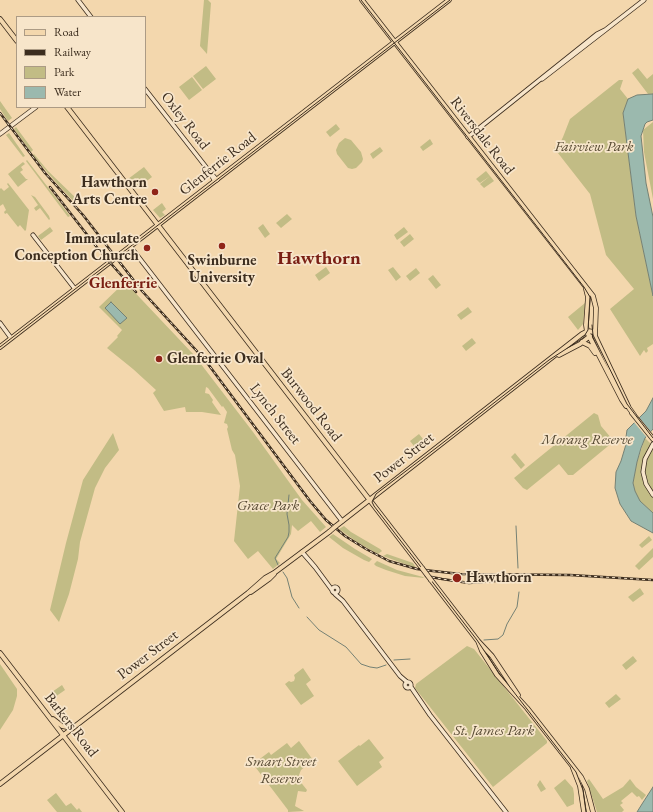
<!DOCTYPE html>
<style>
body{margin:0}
#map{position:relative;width:653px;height:812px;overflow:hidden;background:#f3d7ad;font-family:"EB Garamond",serif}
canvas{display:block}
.legend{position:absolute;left:16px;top:16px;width:130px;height:92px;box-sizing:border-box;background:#f7e5ca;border:1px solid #ac9b85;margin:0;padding:5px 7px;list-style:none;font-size:12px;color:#3c2d1e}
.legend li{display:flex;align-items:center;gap:8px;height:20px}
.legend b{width:20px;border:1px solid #ac9b85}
</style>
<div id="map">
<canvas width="653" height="812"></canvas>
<ul class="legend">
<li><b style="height:5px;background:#f3d7ad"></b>Road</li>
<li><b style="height:5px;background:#3c2d1e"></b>Railway</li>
<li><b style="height:11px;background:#c2bc85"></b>Park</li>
<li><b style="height:11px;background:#9bb9ae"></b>Water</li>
</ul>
</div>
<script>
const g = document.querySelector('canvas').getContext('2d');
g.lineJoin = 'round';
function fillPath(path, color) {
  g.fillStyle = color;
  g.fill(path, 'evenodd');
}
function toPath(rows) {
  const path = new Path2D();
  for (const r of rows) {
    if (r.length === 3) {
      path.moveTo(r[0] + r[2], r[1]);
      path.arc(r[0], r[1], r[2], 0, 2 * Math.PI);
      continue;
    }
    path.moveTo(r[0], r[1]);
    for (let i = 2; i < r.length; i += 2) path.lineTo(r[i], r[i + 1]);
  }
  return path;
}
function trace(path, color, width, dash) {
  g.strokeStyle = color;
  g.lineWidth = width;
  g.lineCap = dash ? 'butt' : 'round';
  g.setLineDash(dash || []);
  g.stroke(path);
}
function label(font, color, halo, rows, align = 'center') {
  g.font = font + ' "EB Garamond",serif';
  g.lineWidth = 3.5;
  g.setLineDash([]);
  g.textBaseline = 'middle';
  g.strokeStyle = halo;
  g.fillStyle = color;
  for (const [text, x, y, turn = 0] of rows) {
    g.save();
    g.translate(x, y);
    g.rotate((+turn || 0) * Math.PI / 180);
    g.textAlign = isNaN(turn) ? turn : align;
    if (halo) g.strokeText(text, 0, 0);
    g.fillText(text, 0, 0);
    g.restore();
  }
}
const green = toPath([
 [204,0,208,0,211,3,207,54,200,46],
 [206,66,216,79,203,89,193,76],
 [638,68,647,79,653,74,653,94,648,94,632,73],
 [192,77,202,90,189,100,179,87],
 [619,80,623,80,620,89,628,99,623,113,636,216,653,296,653,344,647,348,648,351,646,353,644,350,640,356,610,309,634,289,606,255,590,194,554,148,560,143,563,137,570,119],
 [0,101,12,118,8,121,0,109],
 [653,122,653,199,644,152,643,130],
 [336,124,340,129,330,137,326,132],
 [16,127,33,150,31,152,14,129],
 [9,133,25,156,23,157,6,135],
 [345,138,351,140,361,152,363,159,362,162,356,168,352,169,348,168,337,154,336,150,339,143],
 [430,139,433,144,423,151,420,147],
 [380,147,383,151,373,159,370,154],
 [34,154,48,171,79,201,76,204,60,187,41,165,33,155],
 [27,160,70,216,68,217,26,161],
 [23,162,25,164,21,167,23,170,20,172,26,179,28,179,18,187,8,174],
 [144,167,152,177,136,189,128,179],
 [486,171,490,176,480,183,476,179],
 [490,176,494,181,484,188,480,184],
 [8,183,29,210,26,230,25,231,20,225,18,227,7,213,5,214,4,212,6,210,3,204,0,206,0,189,1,188,4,191,9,187,7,184],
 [31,195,35,197,49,216,50,219,49,220,40,208,36,211,34,208,38,205],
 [162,203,166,209,162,212,165,215,160,218,153,210],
 [287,214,292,219,281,228,276,223],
 [263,224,270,234,265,238,258,228],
 [50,227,53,231,41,240,38,236],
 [404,227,408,232,397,240,394,235],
 [410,234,414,239,404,247,400,242],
 [326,267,330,273,319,281,315,275],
 [393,267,401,277,396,281,388,270],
 [416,268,420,273,410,281,406,276],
 [433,275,441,285,436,289,428,279],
 [125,282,194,355,253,432,302,500,326,527,320,532,311,521,298,531,292,525,291,534,276,559,280,563,273,569,258,551,248,559,234,541,240,486,235,455,232,450,227,429,228,427,227,424,224,423,227,412,223,406,222,407,208,388,206,387,205,393,209,394,213,400,212,402,221,415,202,412,186,412,185,407,164,411,153,393,156,390,133,369,107,348,118,337,117,336,122,330,99,307],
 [585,303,583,324,578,330,568,317],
 [468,307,472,312,461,320,457,315],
 [472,338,476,343,466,351,462,346],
 [594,413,598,415,601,426,612,439,613,442,573,475,568,475,559,464,527,490,523,488,514,478],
 [113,433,119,450,105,468,95,488,80,542,78,559,69,594,59,622,50,610,66,543,83,480],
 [419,434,423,439,414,446,410,441],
 [645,438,653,446,653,513,640,501,635,491,633,483,637,462],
 [515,453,525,465,521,469,511,457],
 [344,526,351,532,380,549,382,551,378,554,357,542,339,529],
 [333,534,355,549,372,559,369,562,364,560,343,548,329,537],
 [649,536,652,540,642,548,639,545],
 [653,548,653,557,639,570,635,566],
 [387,554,413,563,416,568,383,556],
 [377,561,397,570,423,577,424,578,405,576,386,570,376,566,374,564],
 [640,588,644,594,633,602,628,597],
 [467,646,474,649,547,741,547,743,493,787,415,688,416,684],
 [633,656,637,661,626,670,622,665],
 [0,664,17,689,17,696,13,710,0,730],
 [303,668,311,680,306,684,314,696,301,705,285,684,289,681,291,682,294,681,295,678,294,675],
 [62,685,65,690,55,697,52,692],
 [616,694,621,699,609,708,605,703],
 [369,739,384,758,379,762,382,767,357,786,338,761,359,745,360,746],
 [299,741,313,760,301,770,299,775,299,780,307,790,306,792,298,791,295,806,304,811,288,812,288,810,253,764,269,752,271,755,287,743,291,748],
 [565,779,573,788,574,794,574,804,567,807,554,788],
 [589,779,603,799,623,787,630,779,636,787,646,795,642,800,639,796,637,797,632,792,621,801,623,803,620,805,624,810,622,812,597,812,587,781],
 [540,780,546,789,541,792,537,785],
 [56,793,66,806,71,803,77,810,79,808,82,812,57,812,47,800]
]);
const water = toPath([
 [653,94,653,120,647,122,645,124,641,136,646,183,653,217,653,296,636,216,623,113,628,99,637,95,653,94],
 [111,302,127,318,120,324,105,308,111,302],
 [653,398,653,429,645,438,641,448,637,462,633,483,635,491,640,501,653,513,653,533,631,521,620,504,615,488,616,472,621,461,627,441,626,437,627,430,646,411,653,398],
 [653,787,653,812,637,812,642,804,653,787]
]);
const pier = toPath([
 [638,416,652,433,648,439,633,421]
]);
const stream = toPath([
 [516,526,518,568],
 [278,565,275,558,288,537,289,532,289,525,287,514,289,495],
 [283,572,287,578,292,597,299,608],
 [307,617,319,630,346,647,361,664,370,667,377,668,386,665],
 [484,640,498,639,503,635,507,624,517,607,519,592],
 [394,660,410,659]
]);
const secondary = toPath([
 [78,0,91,17],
 [542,79,644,0],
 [145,89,206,167,215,181],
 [0,134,36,107],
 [468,137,597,34,605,30],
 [206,168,217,180],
 [33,235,75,289],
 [130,246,342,521],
 [0,323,11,338],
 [653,444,645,459,643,472,646,484,653,495],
 [302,552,315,567,332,590],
 [335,590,3],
 [335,594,343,601,400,676,407,682],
 [408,685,3],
 [411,687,430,715,506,812]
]);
const primary = toPath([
 [362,0,593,296,596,308,595,336,629,408,634,415],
 [0,19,17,41],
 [67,107,422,568],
 [586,289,588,297,586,325,587,332,622,400,626,406],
 [582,342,590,346,595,353],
 [0,347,449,0],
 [559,355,580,344,590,336],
 [632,413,653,439],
 [336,526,582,334,588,331,594,332],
 [431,580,478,641,492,656,518,695],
 [251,592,269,579,274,574],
 [478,641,482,651,497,675,527,708,581,777,587,789,593,812],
 [0,653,122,812],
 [53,719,62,726,72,728],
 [573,768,580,786,584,812],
 [0,784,248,593,265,578,274,573,329,532]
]);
const tram = toPath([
 [361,0,584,287,590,297,588,330,583,338,549,360,440,445,376,494,372,502,374,506,477,640,499,673,576,772,583,790,586,812],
 [592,325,593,335,627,404,653,438],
 [0,347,450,0]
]);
const rail = toPath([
 [0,113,45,173,83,215,142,291,205,360,310,501,326,520,345,536,366,549,389,561,417,569,433,571,460,574,570,575,653,580],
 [50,187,99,250,136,292],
 [426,576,442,579,469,583,521,579]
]);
const primaryBridge = toPath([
 [329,532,336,526],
 [422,568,431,580]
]);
const markers = [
 [155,192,4,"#8f2418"],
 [222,246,4,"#8f2418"],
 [147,248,4,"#8f2418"],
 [159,359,4,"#8f2418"],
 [457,578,5,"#8f2418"]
];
const streetNames = [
 ["Oxley Road",185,121,52],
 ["Riversdale Road",482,136,52],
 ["Glenferrie Road",218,164,-38],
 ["Burwood Road",311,405,52],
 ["Lynch Street",275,414,52],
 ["Power Street",404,458,-38],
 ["Power Street",148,655,-37],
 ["Barkers Road",71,725,52]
];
const parkNames = [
 ["Fairview Park",594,147],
 ["Morang Reserve",587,440],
 ["Grace Park",268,506],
 ["St. James Park",494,731],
 ["Smart Street",281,762],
 ["Reserve",281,779]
];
const poiNames = [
 ["Hawthorn",147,183],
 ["Arts Centre",147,200],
 ["Immaculate",139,239],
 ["Conception Church",139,256],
 ["Swinburne",222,261,"center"],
 ["University",222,278,"center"],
 ["Glenferrie Oval",167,359,"left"],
 ["Hawthorn",466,578,"left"]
];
const neighbourhoodNames = [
 ["Glenferrie",123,284]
];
const districtNames = [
 ["Hawthorn",319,259]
];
fillPath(green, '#c2bc85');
fillPath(water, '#9bb9ae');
trace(water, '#758174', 1);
fillPath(pier, '#f3d7ad');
trace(stream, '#758174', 1);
trace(secondary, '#3c2d1e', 5);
trace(primary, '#3c2d1e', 5.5);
trace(secondary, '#f7e5ca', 3.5);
trace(primary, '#f3d7ad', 4);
trace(tram, '#3c2d1e', 1);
trace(rail, '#3c2d1e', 2.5);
trace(rail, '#f7e5ca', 1, [3]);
trace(primaryBridge, '#3c2d1e', 5.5, []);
trace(primaryBridge, '#f3d7ad', 4);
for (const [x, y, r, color] of markers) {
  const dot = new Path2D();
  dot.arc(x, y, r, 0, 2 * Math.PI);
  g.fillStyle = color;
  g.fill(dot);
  trace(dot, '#f7e5ca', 1.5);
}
label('15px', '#3c2d1e', '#f7e5ca', streetNames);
label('italic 15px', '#574a33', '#f7e5ca', parkNames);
label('bold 15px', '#3c2d1e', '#f7e5ca', poiNames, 'right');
label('bold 16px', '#7a1f14', '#f7e5ca', neighbourhoodNames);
label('bold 19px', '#7a1f14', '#f7e5ca', districtNames);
</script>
